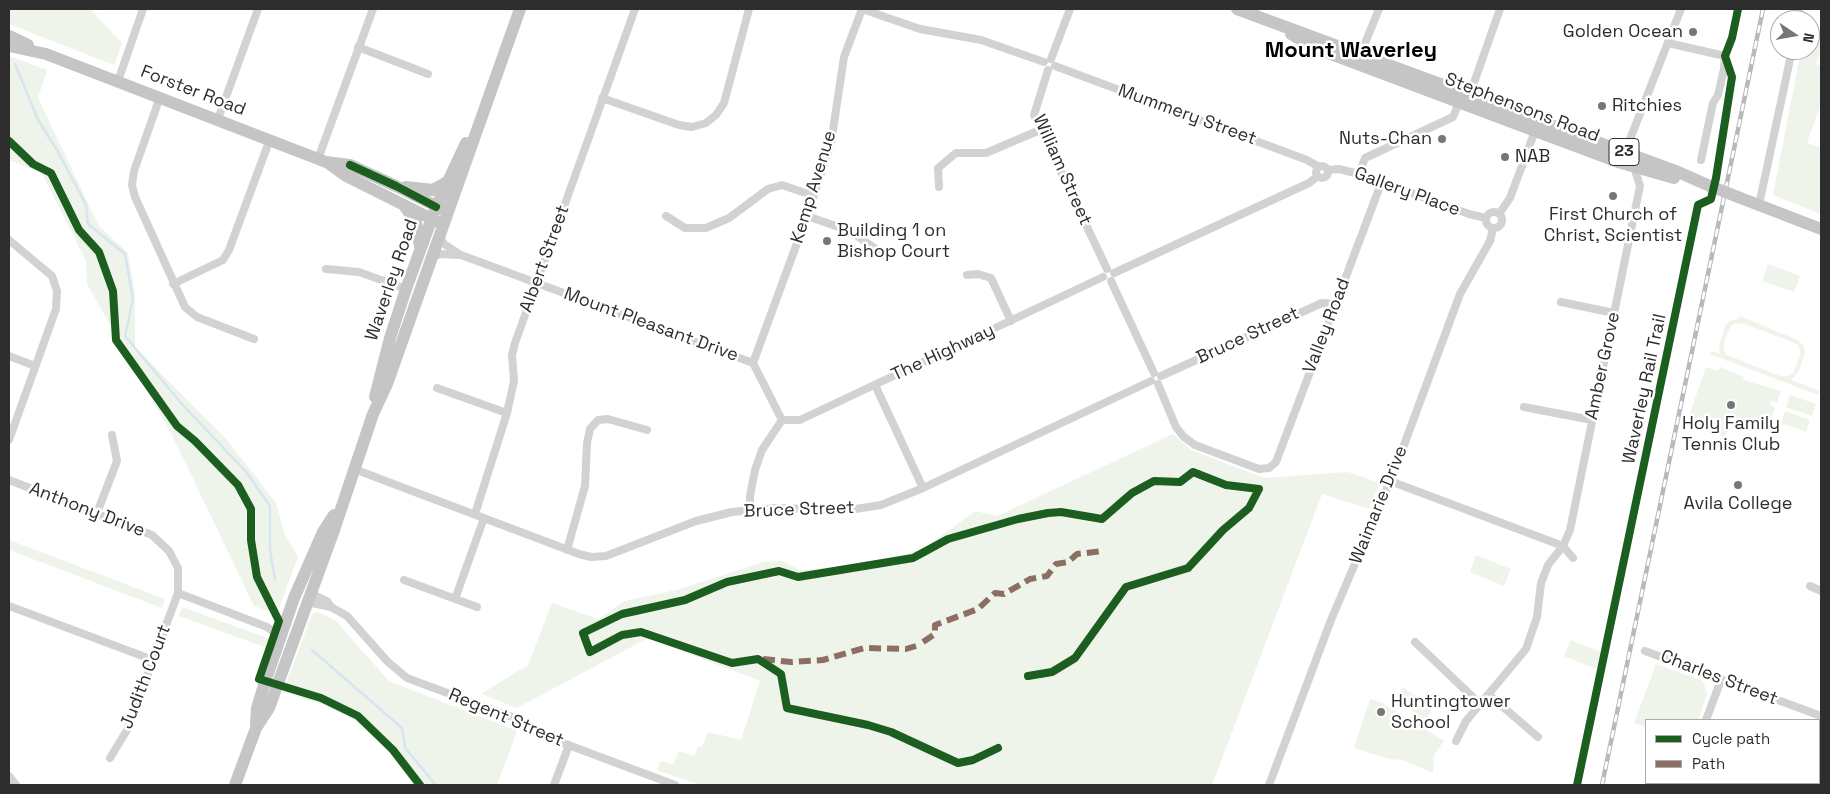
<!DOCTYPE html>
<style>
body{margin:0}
#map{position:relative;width:1830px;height:794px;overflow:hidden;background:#fff;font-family:"Space Grotesk",sans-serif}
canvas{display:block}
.frame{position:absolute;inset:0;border:10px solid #2d2d2d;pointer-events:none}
.legend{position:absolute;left:1645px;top:719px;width:175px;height:65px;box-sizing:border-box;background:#fff;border:1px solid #ababab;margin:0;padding:6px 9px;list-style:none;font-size:15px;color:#2d2d2d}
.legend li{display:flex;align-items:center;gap:10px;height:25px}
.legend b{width:25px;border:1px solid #ababab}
.north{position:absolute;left:1770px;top:10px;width:50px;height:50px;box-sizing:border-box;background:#fff;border:1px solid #ababab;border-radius:50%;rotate:102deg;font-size:14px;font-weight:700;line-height:20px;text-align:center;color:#2d2d2d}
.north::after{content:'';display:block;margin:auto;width:18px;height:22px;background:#767676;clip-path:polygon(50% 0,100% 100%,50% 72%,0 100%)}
</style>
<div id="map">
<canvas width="1830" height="794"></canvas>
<div class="frame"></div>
<ul class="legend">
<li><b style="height:6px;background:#1b5e20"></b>Cycle path</li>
<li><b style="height:6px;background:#8d6e63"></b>Path</li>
</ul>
<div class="north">N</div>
</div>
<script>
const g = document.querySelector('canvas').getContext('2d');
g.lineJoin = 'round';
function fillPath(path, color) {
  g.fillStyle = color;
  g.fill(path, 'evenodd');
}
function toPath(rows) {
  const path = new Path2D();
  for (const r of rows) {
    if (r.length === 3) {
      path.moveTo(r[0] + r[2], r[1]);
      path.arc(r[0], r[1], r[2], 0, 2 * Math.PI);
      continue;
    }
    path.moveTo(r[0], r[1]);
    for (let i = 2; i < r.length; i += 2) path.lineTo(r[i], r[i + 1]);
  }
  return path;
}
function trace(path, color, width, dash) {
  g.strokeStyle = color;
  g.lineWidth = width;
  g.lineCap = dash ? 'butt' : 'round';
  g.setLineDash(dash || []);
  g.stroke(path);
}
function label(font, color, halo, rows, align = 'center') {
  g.font = font + ' "Space Grotesk",sans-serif';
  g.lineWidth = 5;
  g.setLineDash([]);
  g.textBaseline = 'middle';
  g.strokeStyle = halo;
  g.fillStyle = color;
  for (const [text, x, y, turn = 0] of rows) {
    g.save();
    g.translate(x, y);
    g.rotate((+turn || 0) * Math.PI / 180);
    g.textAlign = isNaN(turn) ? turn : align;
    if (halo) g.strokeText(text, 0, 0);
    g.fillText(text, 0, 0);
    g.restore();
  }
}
const green = toPath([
 [9,9,90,9,122,43,114,65,9,24],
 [1810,29,1821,31,1821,50,1816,64,1821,66,1821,111,1819,110,1807,143,1821,148,1821,214,1773,195,1801,50,1810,50],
 [9,56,47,70,38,98,99,226,128,253,135,295,135,347,227,440,276,503,285,535,298,557,277,614,254,606,172,435,87,284,86,261,42,173,9,160],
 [1768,264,1800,276,1794,292,1762,281],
 [1737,315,1798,340,1803,345,1805,353,1799,371,1791,380,1820,391,1818,395,1710,354,1711,351,1720,354,1719,346,1725,326,1730,321,1740,318],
 [1734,323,1745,324,1797,344,1801,353,1793,373,1788,376,1780,376,1727,355,1724,351,1724,343,1729,329],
 [1706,367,1718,371,1720,367,1744,377,1743,380,1781,391,1777,402,1771,401,1770,405,1775,407,1771,419,1765,417,1761,429,1732,419,1725,437,1686,424],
 [1790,395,1816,404,1812,416,1786,407],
 [1785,411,1810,420,1806,432,1781,423],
 [1173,434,1191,450,1264,478,1348,472,1380,483,1369,509,1322,494,1212,785,700,785,657,770,661,761,673,764,679,751,694,756,698,746,702,747,708,732,741,740,760,681,648,638,517,708,481,694,528,665,552,603,598,619,625,601,676,590,764,562,782,561,800,570,866,564,923,549,975,511,997,516],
 [9,540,165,599,162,608,9,550],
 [1476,555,1511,569,1504,586,1470,572],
 [182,607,270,639,267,648,179,616],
 [318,612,336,621,389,681,517,731,497,785,414,785,386,747,353,719,324,705,283,692,312,614],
 [1571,640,1603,653,1596,669,1564,656],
 [1656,664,1703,681,1707,694,1698,720,1646,720,1646,727,1634,723],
 [1403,687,1433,708,1425,720,1395,699],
 [1370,699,1382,703,1444,741,1434,755,1433,773,1403,760,1389,759,1354,748]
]);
const stream = toPath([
 [15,64,38,120,57,150,86,205,88,224,125,254,133,299,125,336,181,403,247,473,270,506,270,550,275,580],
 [312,650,402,728,405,748,436,785]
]);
const street = toPath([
 [862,9,920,29,981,40,1044,62],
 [1798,20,1799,9],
 [1668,43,1725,56,1724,69,1718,95,1713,103,1701,160],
 [358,47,428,74],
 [1359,58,1379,9],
 [1051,59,1070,9],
 [1055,66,1307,160,1319,167],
 [1048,70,1034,115,1107,269],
 [118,81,143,9],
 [1470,94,1500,9],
 [160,97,134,171,132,185,135,197,185,307,197,317,254,339],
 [602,98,679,125,692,127,706,123,716,115,724,103,749,9],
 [218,119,258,9],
 [1625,152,1681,9],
 [318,159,373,9],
 [1322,172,6],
 [1328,170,1339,169,1359,174,1469,214,1486,218],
 [1359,174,1365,158,1453,117,1459,103],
 [939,187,938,168,956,153,986,153,1040,130],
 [1759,205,1792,50],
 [1494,220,8],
 [1499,214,1510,198,1535,131],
 [666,216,685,228,706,228,729,218,768,189,782,185,814,196],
 [807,216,850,231,886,256],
 [440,237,444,244,461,255,753,363,782,420],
 [9,240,52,276,57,291,56,309,9,440],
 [432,258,440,254,459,255],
 [326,269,359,272,406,289],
 [1114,273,1309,183,1318,176],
 [967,275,978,274,991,278,1011,321],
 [1111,281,1154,373],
 [173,284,223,260,229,250,270,139],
 [1561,302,1614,313],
 [9,356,35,366],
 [753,363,807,216,831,143,844,57,862,9],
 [1161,376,1322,303,1336,304],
 [1158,384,1176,427,1184,437,1195,445,1259,469,1269,468,1276,462,1382,181],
 [875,385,923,488],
 [437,388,507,413],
 [1524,407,1592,420],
 [782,420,800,420,1103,277],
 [354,469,579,554,591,557,606,556,696,521,732,512,775,508,849,510,881,505,923,488,1151,381],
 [9,480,152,535,169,551,178,568,178,593,267,627,280,637],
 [1390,481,1563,546,1570,530,1640,186,1634,167],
 [750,509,750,496,755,470,762,450,782,420],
 [97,513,117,461,112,435],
 [475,514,507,413,514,381,512,355,515,343,635,9],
 [567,550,585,486,587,443,590,429,598,420,608,419,647,430],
 [404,580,477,607],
 [1810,586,1821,591],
 [310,593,327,601,331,607,347,616,387,661,407,678,520,720,539,734,675,785],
 [455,599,484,518],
 [307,602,331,607],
 [9,606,153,660],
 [1415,642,1480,704],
 [1645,651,1821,716],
 [1489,695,1538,737],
 [1706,720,1721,680],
 [1456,741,1466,721,1526,649,1537,617,1541,583,1548,565,1563,546,1573,558],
 [110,758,127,730,178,593],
 [1819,772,1821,765],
 [9,776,16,785],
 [554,785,569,745],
 [1269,785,1331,620,1394,472,1460,294,1490,241,1493,228],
 [1683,785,1684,783],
 [1814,785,1815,783]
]);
const primary = toPath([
 [1237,9,1678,172,1710,186],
 [1291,34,1312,47,1535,131,1618,162,1674,178],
 [9,36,28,45],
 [9,46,46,54,326,162,350,165,396,186,448,212],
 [328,163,346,176,438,222],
 [406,187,433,190,447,182],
 [1738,197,1821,229],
 [405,207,416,222,420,247],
 [375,397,390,338,406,289,436,207,466,143],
 [256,725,257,708,265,682,294,598,323,532,334,515],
 [235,785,256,728,269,708,333,533,373,414,387,384,520,9]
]);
const rail = toPath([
 [1602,785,1763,9]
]);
const primaryBridge = toPath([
 [1710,186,1738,197]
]);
const quiet = toPath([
 [923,642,935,634,935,625,978,609,995,593,1004,594,1030,579,1047,576,1056,564,1068,562,1077,554,1104,551],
 [763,659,791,662,823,660,864,648,906,649,916,646]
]);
const cycleway = toPath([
 [9,141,33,164,51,173,79,230,99,252,113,291,116,340,177,426,195,441,238,485,251,509,251,540,257,577,279,621,259,679,321,698,358,716,393,750,420,785],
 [350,165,396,186,436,207],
 [998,748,973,760,958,763,891,732,868,725,787,708,781,674,758,659,732,663,641,632,622,635,590,652,583,633,622,614,685,600,727,582,779,571,798,577,913,558,948,539,1018,519,1048,513,1061,512,1102,519,1132,493,1154,481,1180,482,1193,472,1226,485,1259,489,1249,508,1223,530,1188,568,1126,587,1075,658,1052,672,1028,676],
 [1577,785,1698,205,1711,199,1716,178,1732,77,1725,56,1732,38,1738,9]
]);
const markers = [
 [1693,32,5,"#767676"],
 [1602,106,5,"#767676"],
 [1442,139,5,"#767676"],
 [1505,157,5,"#767676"],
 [1613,196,5,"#767676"],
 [827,241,5,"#767676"],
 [1731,405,5,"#767676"],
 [1738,485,5,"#767676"],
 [1381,712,5,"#767676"]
];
const shields = [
 [1624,152,30]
];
const shieldNames = [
 ["23",1624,152]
];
const poiNames = [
 ["Golden Ocean",1683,32,"right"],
 ["Ritchies",1612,106],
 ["Nuts-Chan",1432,139,"right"],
 ["NAB",1515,157],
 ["First Church of",1613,215,"center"],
 ["Christ, Scientist",1613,236,"center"],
 ["Building 1 on",837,231],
 ["Bishop Court",837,252],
 ["Holy Family",1731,424,"center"],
 ["Tennis Club",1731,445,"center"],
 ["Avila College",1738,504,"center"],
 ["Huntingtower",1391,702],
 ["School",1391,723]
];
const streetNames = [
 ["Forster Road",193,91,21],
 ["Stephensons Road",1522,108,21],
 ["Mummery Street",1187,115,20],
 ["William Street",1062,170,66],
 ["Kemp Avenue",814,187,-73],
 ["Gallery Place",1407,192,20],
 ["Albert Street",545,259,-70],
 ["Waverley Road",392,280,-71],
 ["Mount Pleasant Drive",651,325,20],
 ["Valley Road",1327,326,-69],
 ["Bruce Street",1248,336,-25],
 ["The Highway",943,353,-25],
 ["Amber Grove",1603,366,-78],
 ["Waverley Rail Trail",1645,389,-78],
 ["Waimarie Drive",1379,505,-68],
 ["Anthony Drive",87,510,21],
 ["Bruce Street",799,510,-2],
 ["Judith Court",146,677,-69],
 ["Charles Street",1719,678,21],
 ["Regent Street",506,718,23]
];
const districtNames = [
 ["Mount Waverley",1351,51]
];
fillPath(green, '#eff4ea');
trace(stream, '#d6e5f1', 2.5);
trace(street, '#d2d2d2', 8);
trace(primary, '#c5c5c5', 12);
trace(rail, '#b9b9b9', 4.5);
trace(rail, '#fff', 2.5, [8]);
trace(primaryBridge, '#c5c5c5', 12);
trace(quiet, '#8d6e63', 6, [12, 6]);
trace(cycleway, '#1b5e20', 8);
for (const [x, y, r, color] of markers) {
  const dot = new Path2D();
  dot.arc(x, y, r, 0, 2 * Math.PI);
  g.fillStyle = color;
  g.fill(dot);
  trace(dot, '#fff', 2);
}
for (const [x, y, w] of shields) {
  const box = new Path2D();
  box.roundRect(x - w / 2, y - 13.5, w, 27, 4);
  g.fillStyle = '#fff';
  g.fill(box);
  trace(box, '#2d2d2d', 1);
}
label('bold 16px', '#2d2d2d', null, shieldNames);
label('18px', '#2d2d2d', '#fff', poiNames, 'left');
label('18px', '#2d2d2d', '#fff', streetNames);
label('bold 22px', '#000', '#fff', districtNames);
</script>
